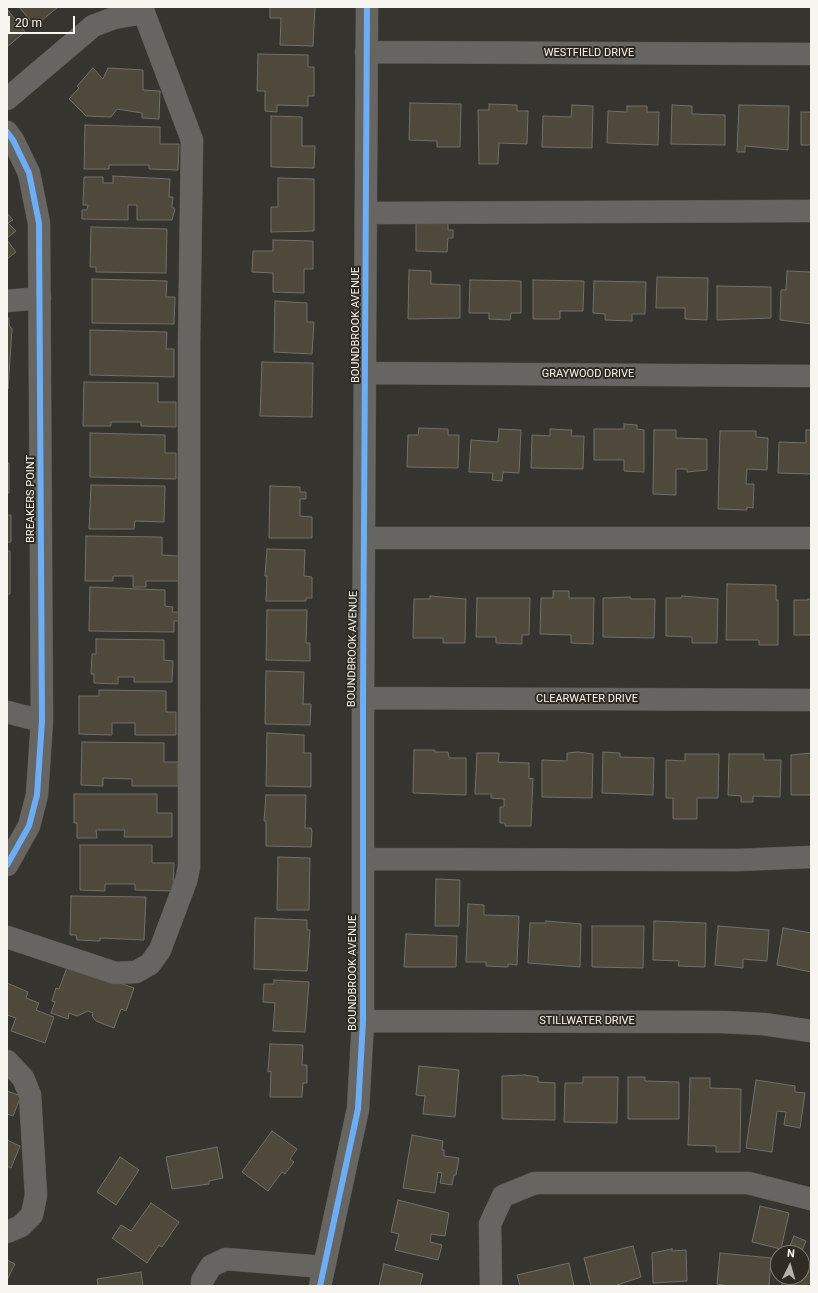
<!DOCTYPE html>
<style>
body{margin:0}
#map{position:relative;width:818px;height:1293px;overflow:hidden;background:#36342f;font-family:Roboto,sans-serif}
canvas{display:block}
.frame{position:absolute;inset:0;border:8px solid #f7f5ef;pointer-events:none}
.north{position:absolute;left:770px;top:1245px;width:40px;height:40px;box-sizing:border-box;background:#2f2b22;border:1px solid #7f7c74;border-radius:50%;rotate:5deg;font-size:11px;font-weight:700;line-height:16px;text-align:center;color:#f7f5ef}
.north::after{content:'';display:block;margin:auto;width:14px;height:18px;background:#b3b1ac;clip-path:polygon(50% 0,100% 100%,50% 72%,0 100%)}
.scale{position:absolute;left:8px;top:16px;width:67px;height:18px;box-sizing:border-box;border:2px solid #f7f5ef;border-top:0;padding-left:5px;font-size:12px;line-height:14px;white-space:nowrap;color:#f7f5ef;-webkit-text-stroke:3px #2f2b22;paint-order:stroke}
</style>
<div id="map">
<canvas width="818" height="1293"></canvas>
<div class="frame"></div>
<div class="north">N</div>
<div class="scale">20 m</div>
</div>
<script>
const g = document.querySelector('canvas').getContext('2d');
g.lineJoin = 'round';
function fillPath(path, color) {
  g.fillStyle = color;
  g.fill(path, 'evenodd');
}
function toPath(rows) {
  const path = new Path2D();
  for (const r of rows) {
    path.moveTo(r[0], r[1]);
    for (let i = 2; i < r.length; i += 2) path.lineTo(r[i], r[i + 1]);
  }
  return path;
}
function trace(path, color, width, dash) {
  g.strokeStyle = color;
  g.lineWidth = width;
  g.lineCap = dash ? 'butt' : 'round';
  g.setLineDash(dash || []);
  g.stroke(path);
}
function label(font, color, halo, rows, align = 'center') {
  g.font = font + ' Roboto,sans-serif';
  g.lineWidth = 4;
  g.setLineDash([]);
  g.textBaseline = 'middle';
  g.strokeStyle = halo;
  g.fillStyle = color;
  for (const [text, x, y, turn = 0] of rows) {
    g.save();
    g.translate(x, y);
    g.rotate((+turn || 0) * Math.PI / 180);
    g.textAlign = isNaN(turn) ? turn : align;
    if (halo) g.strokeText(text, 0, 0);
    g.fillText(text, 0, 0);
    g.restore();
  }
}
const building = toPath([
 [19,7,58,7,35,26,19,7],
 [270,7,315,7,313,46,280,45,281,18,270,18,270,7],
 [7,9,25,32,7,47,7,9],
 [258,54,308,55,308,67,314,67,314,96,308,96,308,106,277,105,277,112,265,111,265,91,257,91,258,54],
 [93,68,103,79,108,68,143,70,143,90,160,91,159,119,142,118,142,113,117,109,111,117,86,116,69,99,79,88,77,86,93,68],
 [410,103,461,104,460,147,437,147,437,141,409,140,410,103],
 [489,104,517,105,517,111,528,111,527,144,499,143,498,164,479,164,478,110,489,110,489,104],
 [572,105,593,106,592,148,542,147,543,116,571,117,572,105],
 [672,105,692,106,692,114,725,115,725,145,671,144,672,105],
 [739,105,789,106,788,150,745,146,745,152,737,152,739,105],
 [627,106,647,106,647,112,659,112,658,145,607,143,608,111,627,112,627,106],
 [801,112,811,112,811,145,801,145,801,112],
 [271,116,302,117,302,146,315,146,314,168,271,167,271,116],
 [85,125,160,127,160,144,179,144,178,170,149,169,149,165,109,165,109,169,84,169,85,125],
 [113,176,170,179,169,197,173,197,172,207,175,209,172,220,137,220,137,205,128,205,128,220,82,219,82,210,87,210,88,205,83,205,84,177,103,177,103,183,113,183,113,176],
 [278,178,314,179,314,231,271,232,271,207,278,207,278,178],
 [7,213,13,220,8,223,16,231,7,238,7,213],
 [416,221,448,222,448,230,453,230,453,238,448,238,447,252,416,251,416,221],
 [91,227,167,229,166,273,96,272,96,267,90,267,91,227],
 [7,240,16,252,7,259,7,240],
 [273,240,313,241,313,269,304,269,304,293,273,292,273,273,252,272,253,251,273,251,273,240],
 [409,270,431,271,431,284,460,285,460,318,408,319,409,270],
 [787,271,811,272,811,324,780,320,781,290,786,290,787,271],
 [657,277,708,278,707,320,685,319,685,308,656,308,657,277],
 [92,279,167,281,166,297,175,297,174,324,92,323,92,279],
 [470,280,521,281,521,313,511,313,510,320,489,319,489,313,469,313,470,280],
 [533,280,584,281,583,311,560,311,560,319,533,319,533,280],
 [594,281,646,282,645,314,632,314,632,321,605,320,605,314,593,313,594,281],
 [717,286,771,287,771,318,717,320,717,286],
 [275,301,307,303,307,322,314,322,312,354,274,352,275,301],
 [7,318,9,318,9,325,12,329,8,389,7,318],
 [90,330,167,332,166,349,174,349,174,377,90,375,90,330],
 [262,362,313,363,312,417,260,416,262,362],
 [84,382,158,383,158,402,176,402,176,427,141,426,141,422,111,422,111,426,83,426,84,382],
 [624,424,637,425,637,429,644,430,644,472,624,471,624,460,594,460,594,429,624,429,624,424],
 [419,428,448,429,448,435,459,435,458,468,407,467,408,435,418,435,419,428],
 [499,429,521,430,519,473,503,472,502,481,492,480,493,473,469,472,471,440,498,442,499,429],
 [550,429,572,430,571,436,584,436,583,469,531,468,532,435,550,436,550,429],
 [654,430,676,430,676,438,707,439,707,470,687,472,687,469,676,469,676,495,653,494,654,430],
 [806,430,811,430,811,474,778,473,779,442,806,443,806,430],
 [720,431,756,431,756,437,768,438,767,470,747,469,746,484,754,484,753,508,747,507,747,510,718,509,720,431],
 [90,433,165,435,165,453,176,453,176,479,90,477,90,433],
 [7,463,9,463,9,493,7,493,7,463],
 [91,485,165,486,164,522,135,521,134,529,89,529,91,485],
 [270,486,300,487,300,492,306,492,306,499,300,499,300,516,312,517,312,538,269,538,270,486],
 [7,515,11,515,11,542,7,542,7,515],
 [86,536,162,537,162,555,179,556,179,581,146,581,146,587,133,587,133,576,113,576,113,581,85,581,86,536],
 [267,549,305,550,304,576,312,577,312,598,306,598,306,601,266,601,267,576,265,576,267,549],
 [7,551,10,551,10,594,7,594,7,551],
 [727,584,776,585,776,600,778,600,778,645,759,645,759,640,726,640,727,584],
 [90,587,165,590,165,606,173,607,172,612,182,612,182,621,174,621,174,632,89,631,90,587],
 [553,591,569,591,569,598,594,598,593,644,571,643,571,635,540,634,541,598,553,598,553,591],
 [430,596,466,599,465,643,443,643,443,638,413,638,414,599,430,599,430,596],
 [682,596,718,599,717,643,692,643,692,637,666,636,666,598,681,598,682,596],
 [630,597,631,599,655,599,654,638,603,637,603,598,630,597],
 [477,598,530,598,529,635,522,635,522,644,496,643,496,637,476,637,477,598],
 [808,599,811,599,811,645,811,635,794,635,794,600,808,600,808,599],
 [267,610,307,610,306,643,310,643,310,661,266,660,267,610],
 [96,639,164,640,164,660,173,661,172,682,134,682,134,677,118,677,118,684,94,683,94,674,91,674,92,654,96,654,96,639],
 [266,671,304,672,303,704,311,704,310,725,265,724,266,671],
 [99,690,166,691,166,712,176,712,176,735,135,735,135,723,112,723,112,735,79,734,79,696,99,696,99,690],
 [267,733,304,735,304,753,311,753,311,787,266,786,267,733],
 [82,742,164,743,164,762,178,762,178,786,132,786,132,779,103,778,103,786,81,785,82,742],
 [414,750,435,750,435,752,448,752,449,758,466,758,466,795,413,793,414,750],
 [578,752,593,754,592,798,542,797,542,760,567,761,567,753,578,752],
 [603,752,620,753,620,757,654,758,653,795,602,793,603,752],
 [477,753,499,753,498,762,529,763,529,779,533,778,531,826,505,826,505,823,500,823,500,807,504,807,504,799,491,798,491,794,475,794,477,753],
 [811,753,811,795,791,795,791,755,811,753],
 [685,754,719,754,718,798,697,798,697,819,673,819,673,798,666,798,666,760,685,761,685,754],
 [729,754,764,754,764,760,781,760,780,797,753,796,753,802,741,802,741,796,728,795,729,754],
 [74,794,157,794,157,813,172,813,172,837,124,837,125,830,96,830,97,838,77,838,77,823,74,823,74,794],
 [266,795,306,795,305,828,311,828,312,832,311,847,266,846,266,821,264,821,266,795],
 [80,845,152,845,152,863,174,863,173,891,135,890,135,884,105,884,105,891,80,890,80,845],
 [278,857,310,858,309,910,277,910,278,857],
 [436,879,460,880,459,926,435,926,436,879],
 [71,896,146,897,144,940,100,938,100,941,77,940,76,935,70,935,71,896],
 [468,904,484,905,484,915,519,916,517,965,508,964,508,967,486,966,486,962,466,962,468,904],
 [255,918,307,920,307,930,310,930,307,971,254,969,255,918],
 [546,921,581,924,580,967,528,963,530,923,546,923,546,921],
 [654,921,706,923,705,967,678,966,679,961,653,960,654,921],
 [592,926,644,926,643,968,592,967,592,926],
 [718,926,769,930,767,961,743,959,743,968,715,965,718,926],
 [783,928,811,933,811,972,777,965,783,928],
 [406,934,457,936,456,967,404,967,406,934],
 [68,965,134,988,126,1011,121,1009,114,1028,96,1021,92,1016,93,1013,88,1011,77,1016,69,1013,68,1019,51,1013,55,1002,52,1001,56,988,59,989,68,965],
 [274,980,309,982,305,1032,273,1031,275,1003,263,1002,264,984,274,984,274,980],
 [7,983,28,992,26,998,39,1003,36,1010,54,1017,45,1043,11,1031,16,1018,7,1015,7,983],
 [270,1044,303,1045,302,1065,307,1065,307,1083,303,1083,302,1097,270,1097,271,1071,268,1072,270,1044],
 [419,1066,459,1070,455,1117,423,1114,425,1096,416,1095,419,1066],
 [525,1075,538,1077,538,1082,555,1083,555,1120,502,1119,502,1076,525,1075],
 [583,1077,618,1077,617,1123,564,1122,565,1083,583,1083,583,1077],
 [628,1077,645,1077,645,1081,679,1082,679,1119,628,1119,628,1077],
 [690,1078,710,1078,710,1088,741,1089,740,1152,716,1152,716,1146,688,1145,690,1078],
 [756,1080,795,1086,795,1092,805,1093,800,1128,784,1125,786,1112,777,1111,772,1152,746,1148,756,1080],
 [7,1091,21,1096,13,1116,7,1114,7,1091],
 [272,1131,297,1149,290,1159,294,1162,285,1174,282,1172,268,1191,242,1172,272,1131],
 [412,1135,443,1141,442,1150,444,1150,444,1156,459,1158,456,1175,454,1175,452,1185,440,1183,442,1173,438,1172,435,1193,403,1188,412,1135],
 [7,1140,20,1146,11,1168,7,1166,7,1140],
 [217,1147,223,1178,209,1181,209,1184,172,1189,166,1157,217,1147],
 [120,1157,139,1170,116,1205,97,1192,120,1157],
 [398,1200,449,1213,445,1236,431,1234,430,1242,442,1245,438,1260,395,1250,399,1234,391,1232,398,1200],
 [151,1203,179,1222,162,1247,159,1245,147,1263,112,1238,121,1225,131,1231,151,1203],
 [760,1206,789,1213,781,1249,752,1242,760,1206],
 [794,1236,806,1241,801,1253,787,1253,794,1236],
 [633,1246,641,1277,614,1286,591,1286,584,1258,633,1246],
 [672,1249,672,1251,686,1250,687,1281,653,1283,652,1253,672,1249],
 [720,1253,771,1258,769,1286,729,1286,717,1284,720,1253],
 [7,1260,15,1264,7,1280,7,1260],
 [802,1261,811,1265,811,1286,781,1286,785,1277,802,1277,802,1261],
 [569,1263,574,1286,520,1286,517,1275,569,1263],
 [384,1264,423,1274,420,1286,379,1286,384,1264],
 [141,1272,143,1286,98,1286,97,1279,141,1272]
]);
const minor = toPath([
 [366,52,811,54],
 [7,99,93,26,114,18,144,13,192,140,189,347,189,867,186,881,160,950,150,964,136,972,115,973,7,937],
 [7,132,13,140,29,173,39,223,42,721,37,795,29,826,7,865],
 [366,213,811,211],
 [7,301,40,298],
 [365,373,811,376],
 [365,538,811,538],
 [363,698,811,700],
 [7,712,42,721],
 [364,859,738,860,811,857],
 [363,1021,721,1022,763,1024,811,1031],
 [7,1061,23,1078,30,1095,36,1195,32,1215,21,1226,7,1232],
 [202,1286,202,1281,211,1266,226,1259,323,1267],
 [320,1286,358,1109,363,1021,363,698,367,7],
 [491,1286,490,1224,503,1196,535,1183,748,1183,811,1199]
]);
const cycleway = toPath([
 [7,132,13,140,29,173,39,223,42,721,37,795,29,826,7,865],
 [320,1286,358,1109,363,1021,363,698,367,7]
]);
const streetNames = [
 ["WESTFIELD DRIVE",589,53],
 ["BOUNDBROOK AVENUE",356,325,-90],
 ["GRAYWOOD DRIVE",588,374],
 ["BREAKERS POINT",31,499,-90],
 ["BOUNDBROOK AVENUE",353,649,-89],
 ["CLEARWATER DRIVE",587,699],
 ["BOUNDBROOK AVENUE",353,973,-90],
 ["STILLWATER DRIVE",587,1021]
];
fillPath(building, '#4e493a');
trace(building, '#706f6a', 1);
trace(minor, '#56544f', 23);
trace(minor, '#666562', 22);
trace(cycleway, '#6dadf4', 6);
label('11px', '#f7f5ef', '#2f2b22', streetNames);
</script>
